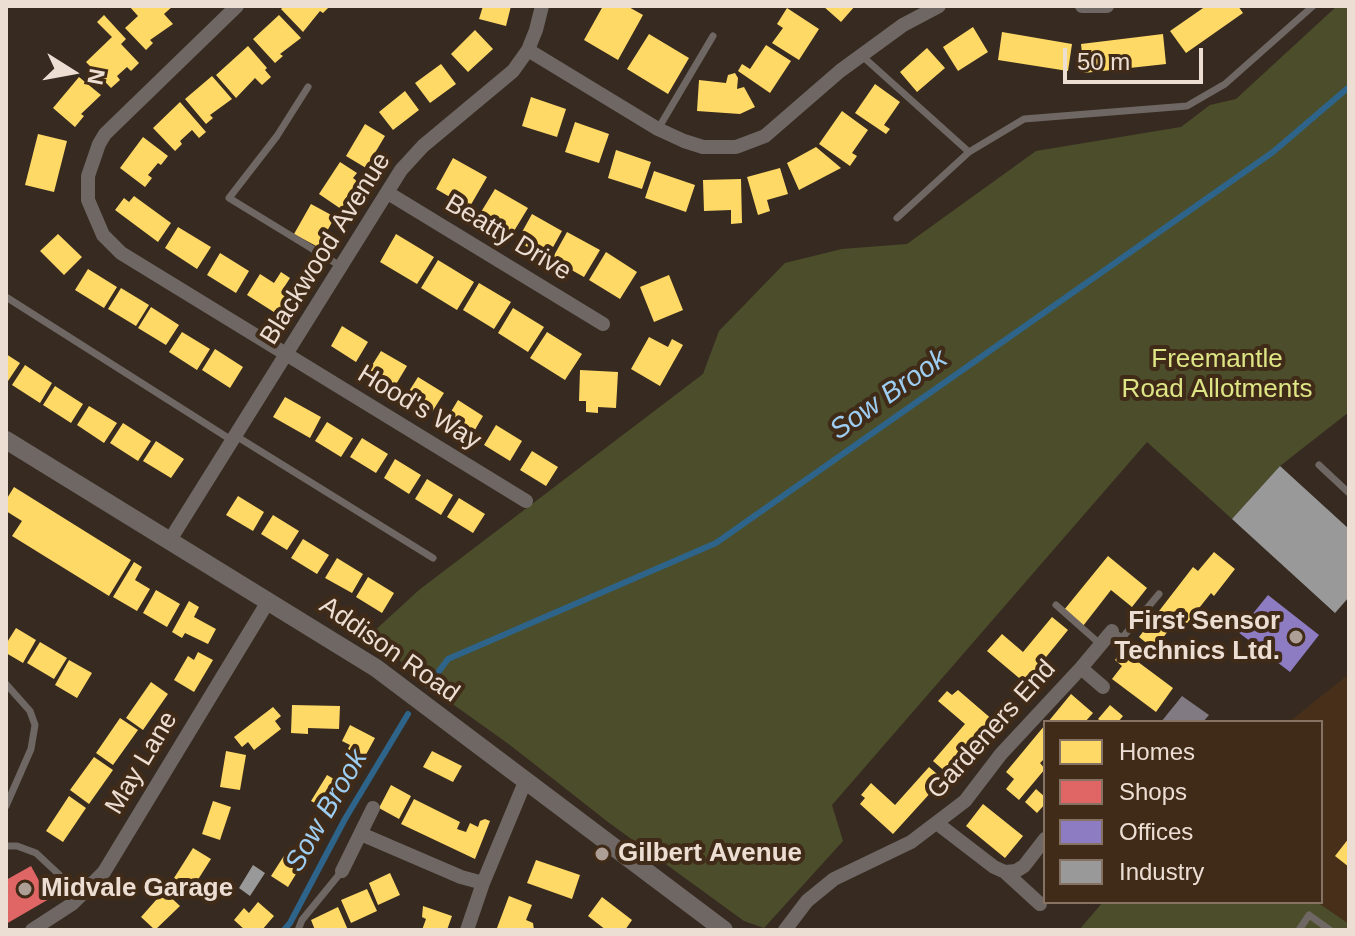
<!DOCTYPE html>
<style>
body{margin:0}
#map{position:relative;width:1355px;height:936px;overflow:hidden;background:#372b21;font-family:Helvetica,sans-serif}
canvas{display:block}
.frame{position:absolute;inset:0;border:8px solid #edded3;pointer-events:none}
.legend{position:absolute;left:1043px;top:720px;width:280px;height:184px;box-sizing:border-box;background:#402a18;border:2px solid #857263;margin:0;padding:10px 14px;list-style:none;font-size:24px;color:#edded3}
.legend li{display:flex;align-items:center;gap:16px;height:40px}
.legend b{width:40px;border:2px solid #857263}
.north{position:absolute;left:32px;top:32px;width:80px;height:80px;-webkit-text-stroke:6px #402a18;paint-order:stroke;rotate:101deg;font-size:22px;font-weight:700;line-height:32px;text-align:center;color:#edded3}
.north::after{content:'';display:block;margin:auto;width:28px;height:36px;background:#edded3;clip-path:polygon(50% 0,100% 100%,50% 72%,0 100%)}
.scale{position:absolute;left:1063px;top:48px;width:140px;height:36px;box-sizing:border-box;border:4px solid #edded3;border-top:0;padding-left:10px;font-size:24px;line-height:28px;white-space:nowrap;color:#edded3;-webkit-text-stroke:6px #402a18;paint-order:stroke}
</style>
<div id="map">
<canvas width="1355" height="936"></canvas>
<div class="frame"></div>
<ul class="legend">
<li><b style="height:22px;background:#ffd966"></b>Homes</li>
<li><b style="height:22px;background:#e06666"></b>Shops</li>
<li><b style="height:22px;background:#8e7cc3"></b>Offices</li>
<li><b style="height:22px;background:#999"></b>Industry</li>
</ul>
<div class="north">N</div>
<div class="scale">50 m</div>
</div>
<script>
const g = document.querySelector('canvas').getContext('2d');
g.lineJoin = 'round';
function fillPath(path, color) {
  g.fillStyle = color;
  g.fill(path, 'evenodd');
}
function toPath(rows) {
  const path = new Path2D();
  for (const r of rows) {
    path.moveTo(r[0], r[1]);
    for (let i = 2; i < r.length; i += 2) path.lineTo(r[i], r[i + 1]);
  }
  return path;
}
function trace(path, color, width, dash) {
  g.strokeStyle = color;
  g.lineWidth = width;
  g.lineCap = dash ? 'butt' : 'round';
  g.setLineDash(dash || []);
  g.stroke(path);
}
function label(font, color, halo, rows, align = 'center') {
  g.font = font + ' Helvetica,sans-serif';
  g.lineWidth = 8;
  g.setLineDash([]);
  g.textBaseline = 'middle';
  g.strokeStyle = halo;
  g.fillStyle = color;
  for (const [text, x, y, turn = 0] of rows) {
    g.save();
    g.translate(x, y);
    g.rotate((+turn || 0) * Math.PI / 180);
    g.textAlign = isNaN(turn) ? turn : align;
    if (halo) g.strokeText(text, 0, 0);
    g.fillText(text, 0, 0);
    g.restore();
  }
}
const built = toPath([
 [1349,674,1349,924,1317,902,1321,902,1321,722,1289,722]
]);
const green = toPath([
 [1337,6,1349,6,1349,412,1280,466,1232,519,1147,442,832,805,843,841,764,928,744,921,608,822,510,745,440,695,370,635,419,590,703,374,719,331,785,263,842,249,907,244,1036,151,1181,127,1210,105,1236,99],
 [1103,902,1317,902,1349,924,1349,930,1079,930]
]);
const homes = toPath([
 [129,6,173,6,164,14,173,24,150,40,153,43,146,50,125,28,138,16],
 [284,6,330,6,323,13,320,11,303,32,281,9],
 [483,6,511,6,506,26,479,19],
 [603,6,627,6,643,15,618,60,584,40],
 [823,6,855,6,841,22],
 [1206,6,1238,6,1243,13,1186,53,1170,31],
 [787,8,819,29,799,60,772,43,783,28,777,24],
 [104,15,126,39,121,44,139,63,131,71,127,67,117,76,120,80,111,88,86,62,112,37,97,22],
 [279,15,301,38,280,54,283,56,275,63,253,39],
 [973,27,988,52,958,71,943,47],
 [475,30,493,49,468,72,451,54],
 [1002,32,1072,44,1068,71,998,60],
 [649,34,689,58,668,94,627,69],
 [1163,34,1166,64,1084,73,1081,44],
 [766,45,791,61,770,93,738,71,742,64,750,69],
 [248,46,267,68,265,70,271,77,262,85,255,78,236,98,216,75],
 [927,48,945,68,917,92,900,72],
 [441,64,456,84,430,103,415,83],
 [735,73,738,78,737,89,744,87,755,107,740,114,697,111,699,80,726,83,728,75],
 [212,76,232,99,210,115,213,118,206,124,185,99],
 [79,77,101,95,81,114,84,116,75,127,53,108],
 [875,84,900,102,884,125,890,129,886,134,855,113],
 [405,91,419,110,393,130,379,112],
 [531,97,566,109,557,137,522,126],
 [180,102,206,132,199,138,192,130,180,141,182,144,175,151,153,128],
 [842,111,868,130,852,153,857,156,850,166,819,144],
 [575,122,609,134,599,163,565,152],
 [365,124,385,136,366,168,346,156],
 [38,134,67,141,54,192,25,185],
 [143,137,168,156,161,165,158,163,148,175,152,178,145,187,120,168],
 [816,147,841,168,799,190,787,163],
 [616,150,651,162,642,189,608,178],
 [453,158,487,177,469,208,436,189],
 [340,162,357,173,353,178,358,182,341,209,319,194],
 [780,168,788,194,767,200,770,211,758,215,747,177],
 [654,171,695,185,686,212,645,198],
 [741,179,742,223,731,224,731,210,704,211,703,180],
 [495,189,528,208,511,236,478,217],
 [134,196,171,223,158,242,115,210,124,198,129,202],
 [311,204,335,217,318,247,294,234],
 [532,214,562,231,547,258,517,241],
 [178,227,211,247,197,269,165,248],
 [567,232,600,250,584,277,552,259],
 [58,234,82,257,64,275,40,251],
 [396,234,434,257,417,284,380,262],
 [606,252,637,272,620,299,589,280],
 [220,253,249,271,236,293,207,275],
 [438,260,474,282,457,310,421,288],
 [88,269,117,287,104,308,75,290],
 [281,272,290,278,283,289,290,294,277,314,247,295,260,274,274,283],
 [669,275,683,310,654,322,640,287],
 [479,283,511,302,494,329,463,310],
 [121,288,149,305,136,326,108,309],
 [151,307,179,325,166,345,138,328],
 [513,308,544,327,528,352,498,333],
 [342,326,368,342,356,362,331,346],
 [182,332,210,349,197,370,169,352],
 [547,332,582,354,565,380,530,358],
 [649,337,668,347,672,339,683,345,660,386,631,369],
 [215,349,243,367,230,388,202,370],
 [381,351,407,366,395,386,369,370],
 [6,354,20,363,6,384],
 [25,365,52,383,40,403,12,385],
 [580,370,618,372,616,408,598,407,598,413,586,412,586,401,579,401],
 [418,377,444,393,432,412,406,396],
 [55,386,83,404,71,423,43,405],
 [285,397,321,417,310,438,273,417],
 [458,400,483,416,472,435,446,420],
 [89,406,117,423,104,443,77,425],
 [327,422,353,438,341,457,315,441],
 [123,423,151,441,138,461,110,443],
 [496,425,522,441,510,461,484,445],
 [362,438,388,454,376,473,350,457],
 [156,441,184,459,171,478,143,461],
 [532,451,558,467,546,486,520,470],
 [395,459,421,475,409,494,384,478],
 [427,479,453,495,441,515,415,499],
 [14,487,131,560,109,596,12,536,22,521,6,511,6,500],
 [238,496,264,512,253,531,226,515],
 [459,498,485,514,473,533,447,517],
 [273,515,299,531,287,550,261,534],
 [303,539,329,555,317,574,291,558],
 [1214,552,1235,569,1214,596,1211,593,1184,627,1176,621,1154,649,1139,637,1193,567,1198,571],
 [1108,556,1147,588,1132,607,1111,590,1083,626,1064,610],
 [337,558,363,574,352,593,325,578],
 [134,562,142,567,135,580,150,589,137,611,113,597],
 [368,577,394,593,382,613,356,597],
 [156,590,180,604,167,627,143,613],
 [189,601,199,607,194,617,216,629,208,644,185,633,182,638,172,632],
 [1052,617,1068,630,1025,683,987,651,1002,634,1023,652],
 [16,628,36,640,23,663,6,653,6,644],
 [40,642,67,658,54,679,27,663],
 [1122,650,1173,688,1156,712,1112,679,1122,666,1115,660],
 [198,652,213,660,194,692,174,680,188,656,194,660],
 [69,660,92,673,77,698,55,685],
 [151,682,168,694,143,730,126,718],
 [958,690,994,721,948,774,933,761,965,724,938,701,947,691,952,695],
 [1071,694,1093,713,1085,722,1048,722],
 [292,705,340,706,339,729,308,728,308,734,291,733],
 [1110,705,1123,716,1118,722,1102,722,1098,719],
 [273,707,281,716,275,721,281,729,254,750,248,742,242,747,234,737],
 [120,718,138,730,113,765,96,753],
 [350,725,375,738,362,762,346,753,350,745,342,741],
 [1045,725,1045,758,1040,763,1045,769,1019,800,1006,789,1014,779,1006,772],
 [226,751,246,755,240,790,220,787],
 [432,751,462,766,453,782,423,767],
 [94,757,113,770,89,804,70,790],
 [929,767,943,779,893,834,860,804,865,798,861,795,871,783,895,805],
 [327,775,346,786,331,812,311,801],
 [391,785,411,796,399,819,379,808],
 [1036,789,1045,797,1045,804,1037,813,1025,802],
 [69,796,86,808,63,842,46,831],
 [414,799,460,822,457,829,466,832,470,823,478,827,480,821,485,819,490,821,475,859,401,824],
 [213,801,231,807,220,840,202,834],
 [983,804,1023,836,1005,858,966,826],
 [1349,838,1349,867,1335,856],
 [193,848,211,859,192,889,174,878],
 [287,851,304,861,288,887,271,876],
 [536,860,580,875,572,899,527,883],
 [390,873,400,895,378,905,369,883],
 [367,889,377,911,351,923,341,900],
 [164,891,180,906,155,930,141,917],
 [509,896,532,905,526,920,533,923,534,930,497,928],
 [602,897,632,920,625,930,606,930,588,916],
 [258,902,274,916,262,930,245,930,234,920,244,908,249,913],
 [423,906,452,916,447,930,422,930,426,919,422,917],
 [338,907,348,930,315,930,311,920]
]);
const shops = toPath([
 [31,866,49,899,6,924,6,880]
]);
const offices = toPath([
 [1268,595,1319,635,1290,672,1238,632]
]);
const industry = toPath([
 [1280,466,1349,529,1349,597,1335,613,1232,519],
 [253,865,265,873,250,896,239,888]
]);
const stream = toPath([
 [428,686,448,659,716,543,1273,152,1349,87],
 [284,930,290,923,345,819,408,714]
]);
const building = toPath([
 [1182,696,1209,715,1203,722,1161,722]
]);
const service = toPath([
 [861,55,969,152],
 [308,87,277,136,229,198,342,267],
 [658,129,713,36],
 [897,218,969,152,1024,119,1187,106,1225,84,1313,6],
 [6,297,233,441],
 [236,436,433,558],
 [1319,465,1349,493],
 [1056,605,1100,644],
 [1112,631,1122,638,1159,594],
 [6,684,30,711,35,725,31,749,6,806],
 [6,846,17,846,36,853,81,895],
 [298,930,302,920,342,871],
 [1299,930,1309,915,1330,930]
]);
const minor = toPath([
 [237,6,105,134,99,144,88,176,88,200,103,235,121,253,526,501],
 [1082,6,1107,6],
 [528,50,658,129,684,141,703,147,736,147,765,136,840,71,903,25,939,6],
 [388,193,603,324],
 [170,540,401,170,423,146,513,71,528,50,536,30,542,6],
 [1081,668,1103,687],
 [938,824,994,867,1005,872,1016,871,1024,866,1045,839],
 [361,834,461,877,483,883],
 [342,871,373,808],
 [1005,872,1040,904],
 [32,930,72,904,104,872,269,600],
 [467,930,483,883,525,782],
 [785,930,807,901,834,879,911,842,965,801,1001,754,1081,668,1112,631]
]);
const tertiary = toPath([
 [6,440,376,668,724,930]
]);
const markers = [
 [1296,637,8,"#ad9f95"],
 [602,854,8,"#ad9f95"],
 [25,889,8,"#ad9f95"]
];
const streetNames = [
 ["Beatty Drive",508,238,31],
 ["Blackwood Avenue",326,249,-58],
 ["Hood's Way",419,408,31],
 ["Addison Road",389,650,35],
 ["Gardeners End",992,730,-48],
 ["May Lane",142,763,-59]
];
const parkNames = [
 ["Freemantle",1217,360],
 ["Road Allotments",1217,390]
];
const poiNames = [
 ["First Sensor",1280,622,"right"],
 ["Technics Ltd.",1280,652,"right"],
 ["Gilbert Avenue",618,854],
 ["Midvale Garage",41,889]
];
const waterNames = [
 ["Sow Brook",889,395,-35],
 ["Sow Brook",327,811,-60]
];
fillPath(built, '#482f1a');
fillPath(green, '#4c4e2b');
fillPath(homes, '#ffd966');
fillPath(shops, '#e06666');
fillPath(offices, '#8e7cc3');
fillPath(industry, '#999');
trace(stream, '#2e6489', 6);
fillPath(building, '#817a82');
trace(service, '#6e6763', 7);
trace(minor, '#6e6763', 14);
trace(tertiary, '#6e6763', 18);
for (const [x, y, r, color] of markers) {
  const dot = new Path2D();
  dot.arc(x, y, r, 0, 2 * Math.PI);
  g.fillStyle = color;
  g.fill(dot);
  trace(dot, '#402a18', 3);
}
label('26px', '#edded3', '#402a18', streetNames);
label('26px', '#dde585', '#402a18', parkNames);
label('bold 26px', '#edded3', '#402a18', poiNames, 'left');
label('italic 28px', '#9dcef2', '#402a18', waterNames);
</script>
